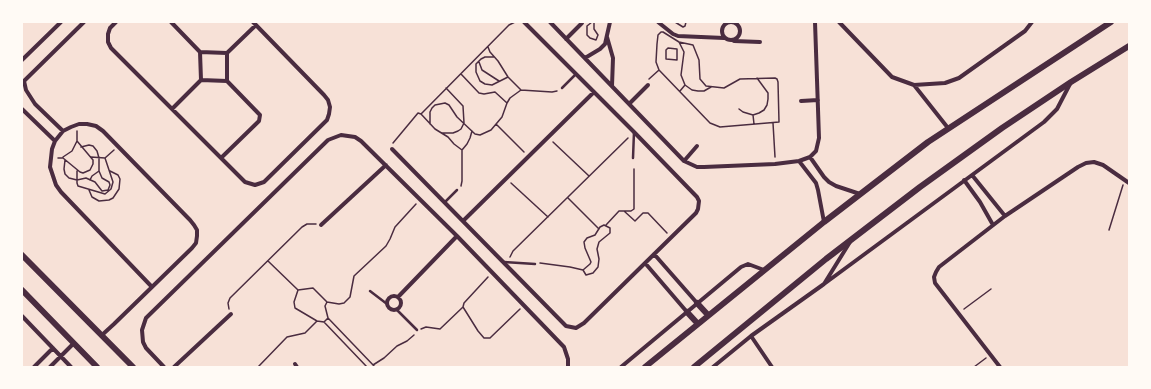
<!DOCTYPE html>
<style>
body{margin:0}
#map{position:relative;width:1151px;height:389px;overflow:hidden;background:#f7e1d7;font-family:"Source Serif 4",serif}
canvas{display:block}
.frame{position:absolute;inset:0;border:23px solid #fffaf5;pointer-events:none}
</style>
<div id="map">
<canvas width="1151" height="389"></canvas>
<div class="frame"></div>
</div>
<script>
const g = document.querySelector('canvas').getContext('2d');
g.lineJoin = 'round';
function toPath(rows) {
  const path = new Path2D();
  for (const r of rows) {
    if (r.length === 3) {
      path.moveTo(r[0] + r[2], r[1]);
      path.arc(r[0], r[1], r[2], 0, 2 * Math.PI);
      continue;
    }
    path.moveTo(r[0], r[1]);
    for (let i = 2; i < r.length; i += 2) path.lineTo(r[i], r[i + 1]);
  }
  return path;
}
function trace(path, color, width, dash) {
  g.strokeStyle = color;
  g.lineWidth = width;
  g.lineCap = dash ? 'butt' : 'round';
  g.setLineDash(dash || []);
  g.stroke(path);
}
const path = toPath([
 [592,22,587,26,587,35,590,38,596,40,598,35,594,29,594,22],
 [675,22,683,27,685,26,686,22],
 [661,32,663,32,679,42,693,45,699,60,700,79,706,86,724,88,740,79,775,78,777,79,778,82,779,122,720,127,710,123,659,70,656,62,657,44,658,35,661,32],
 [679,42,684,52,681,75,685,85,692,90,698,91,704,91,711,87],
 [488,47,490,52,498,61,508,77,521,90],
 [668,48,677,49,677,60,666,59,666,50,668,48],
 [494,57,485,57,481,59,476,64,476,72,480,81,485,84,492,85,508,77],
 [479,62,482,70,499,81],
 [461,74,479,93,484,94,495,92,507,103],
 [649,79,659,70],
 [680,91,685,85],
 [739,109,743,112,753,115,759,113,764,110,767,105,768,99,768,93,757,78],
 [421,114,509,25,515,22],
 [753,115,754,124],
 [773,123,775,157],
 [430,124,430,112,432,108,435,105,445,103,449,105,457,117,475,134,480,135,491,130,502,117,507,103,510,98,521,90,552,92,557,91],
 [496,124,524,152],
 [442,133,453,133,458,131,461,129,464,123,463,106,446,88],
 [553,142,589,176],
 [393,143,418,113,421,114,435,129,448,137,454,144,462,150,462,181,461,186],
 [462,150,467,144,470,138,472,131],
 [63,157,72,151,77,141],
 [91,157,105,158,114,150],
 [58,158,63,158,80,172,83,173,90,170,93,164,93,160,77,141,77,131],
 [65,160,64,169,65,174,69,178,77,180,86,178,95,182,102,191,108,190,110,185,109,182,102,178,99,171,99,158,97,151,93,146,89,145,81,147],
 [77,171,77,183,78,186,105,194,111,189,113,182,105,158],
 [90,180,92,176,99,171],
 [511,183,548,217],
 [89,190,92,197,99,201,109,200,113,198,119,189,120,179,118,175,110,171],
 [568,198,599,229],
 [624,211,635,221,643,213,648,213,667,233],
 [604,225,610,228,610,233,599,242,597,249,599,259,598,267,593,273,586,275,583,270,590,264,591,262,585,248,584,242,587,238,595,235,600,227,604,225],
 [606,225,619,211,631,211,634,209,634,169],
 [1109,230,1123,185],
 [510,257,513,251,628,138],
 [268,261,298,290,313,288,327,302,339,304,344,303,350,297,354,276,386,246,390,239,395,227,416,204],
 [540,263,570,267,583,270],
 [488,277,464,303,463,307,478,331,484,338,490,338,520,309],
 [298,290,294,302,295,308,317,321,324,322,328,318,325,306,327,302],
 [229,309,228,303,230,298,302,227,307,224,316,224],
 [964,309,991,289],
 [328,318,375,367],
 [324,322,367,367],
 [421,329,426,327,440,329,463,307],
 [373,365,384,358,397,346,407,341,414,335],
 [258,367,287,337,305,333,317,321],
 [974,367,986,358]
]);
const service = toPath([
 [562,88,576,74],
 [633,158,634,132],
 [445,202,457,190],
 [504,262,535,264],
 [370,291,387,304],
 [397,310,417,330]
]);
const minor = toPath([
 [731,31,9],
 [116,22,110,28,108,34,108,42,111,48,245,182,255,185,264,182,327,120,329,114,330,107,328,100,324,95,253,22],
 [171,22,200,52],
 [550,22,684,161,697,167,704,167,775,164,799,161,810,157,816,151,819,138,815,22],
 [658,22,673,34,678,36,724,38],
 [839,22,892,77,914,85,945,83,959,78,1025,31,1032,22],
 [607,37,613,58,612,86],
 [566,39,582,23],
 [734,41,760,42],
 [227,53,256,25],
 [585,58,600,49,605,44,610,22],
 [22,60,61,22],
 [24,81,26,90,35,104,63,131],
 [22,83,84,22],
 [914,85,948,128],
 [801,101,818,100],
 [629,104,648,85],
 [22,109,55,141],
 [172,109,201,80],
 [392,149,566,326,576,328,584,323,696,213,698,209,699,201,697,197,634,132,524,22],
 [810,157,824,177,829,182,836,186,860,194],
 [221,158,259,121,260,115,227,81,201,80,200,52,227,53,227,81],
 [684,161,697,146],
 [799,161,816,183,818,190,824,222],
 [972,175,1005,216],
 [964,180,980,202,993,225],
 [463,221,594,92],
 [321,225,386,165],
 [654,254,697,303],
 [645,263,687,312],
 [824,284,1044,122,1057,109,1070,84],
 [394,303,7],
 [398,297,457,236],
 [22,316,71,367],
 [102,335,114,324,152,287,192,248,196,243,197,236,197,230,194,225,190,220,103,131,96,126,87,124,79,124,71,127,63,131,55,141,52,149,50,167,56,185,61,192,152,287],
 [751,336,772,367],
 [295,364,297,367],
 [34,367,53,348],
 [50,367,74,343],
 [164,367,146,348,143,342,142,330,146,318,328,140,341,135,355,137,361,141,457,236,564,347,568,359,568,367],
 [174,367,231,314],
 [621,367,741,267,748,264,764,270],
 [713,367,751,336,824,284,850,242],
 [1000,367,935,283,934,277,936,272,939,267,1005,216,1078,167,1086,163,1094,162,1103,165,1129,183]
]);
const tertiary = toPath([
 [22,255,133,367],
 [22,290,97,367],
 [697,303,708,315],
 [687,312,698,324],
 [645,367,824,222,928,142,1111,22],
 [694,367,826,259,920,187,1002,128,1071,82,1129,46]
]);
trace(path, '#4a2c40', 1.5);
trace(service, '#4a2c40', 2.5);
trace(minor, '#4a2c40', 4);
trace(tertiary, '#4a2c40', 6);
</script>
